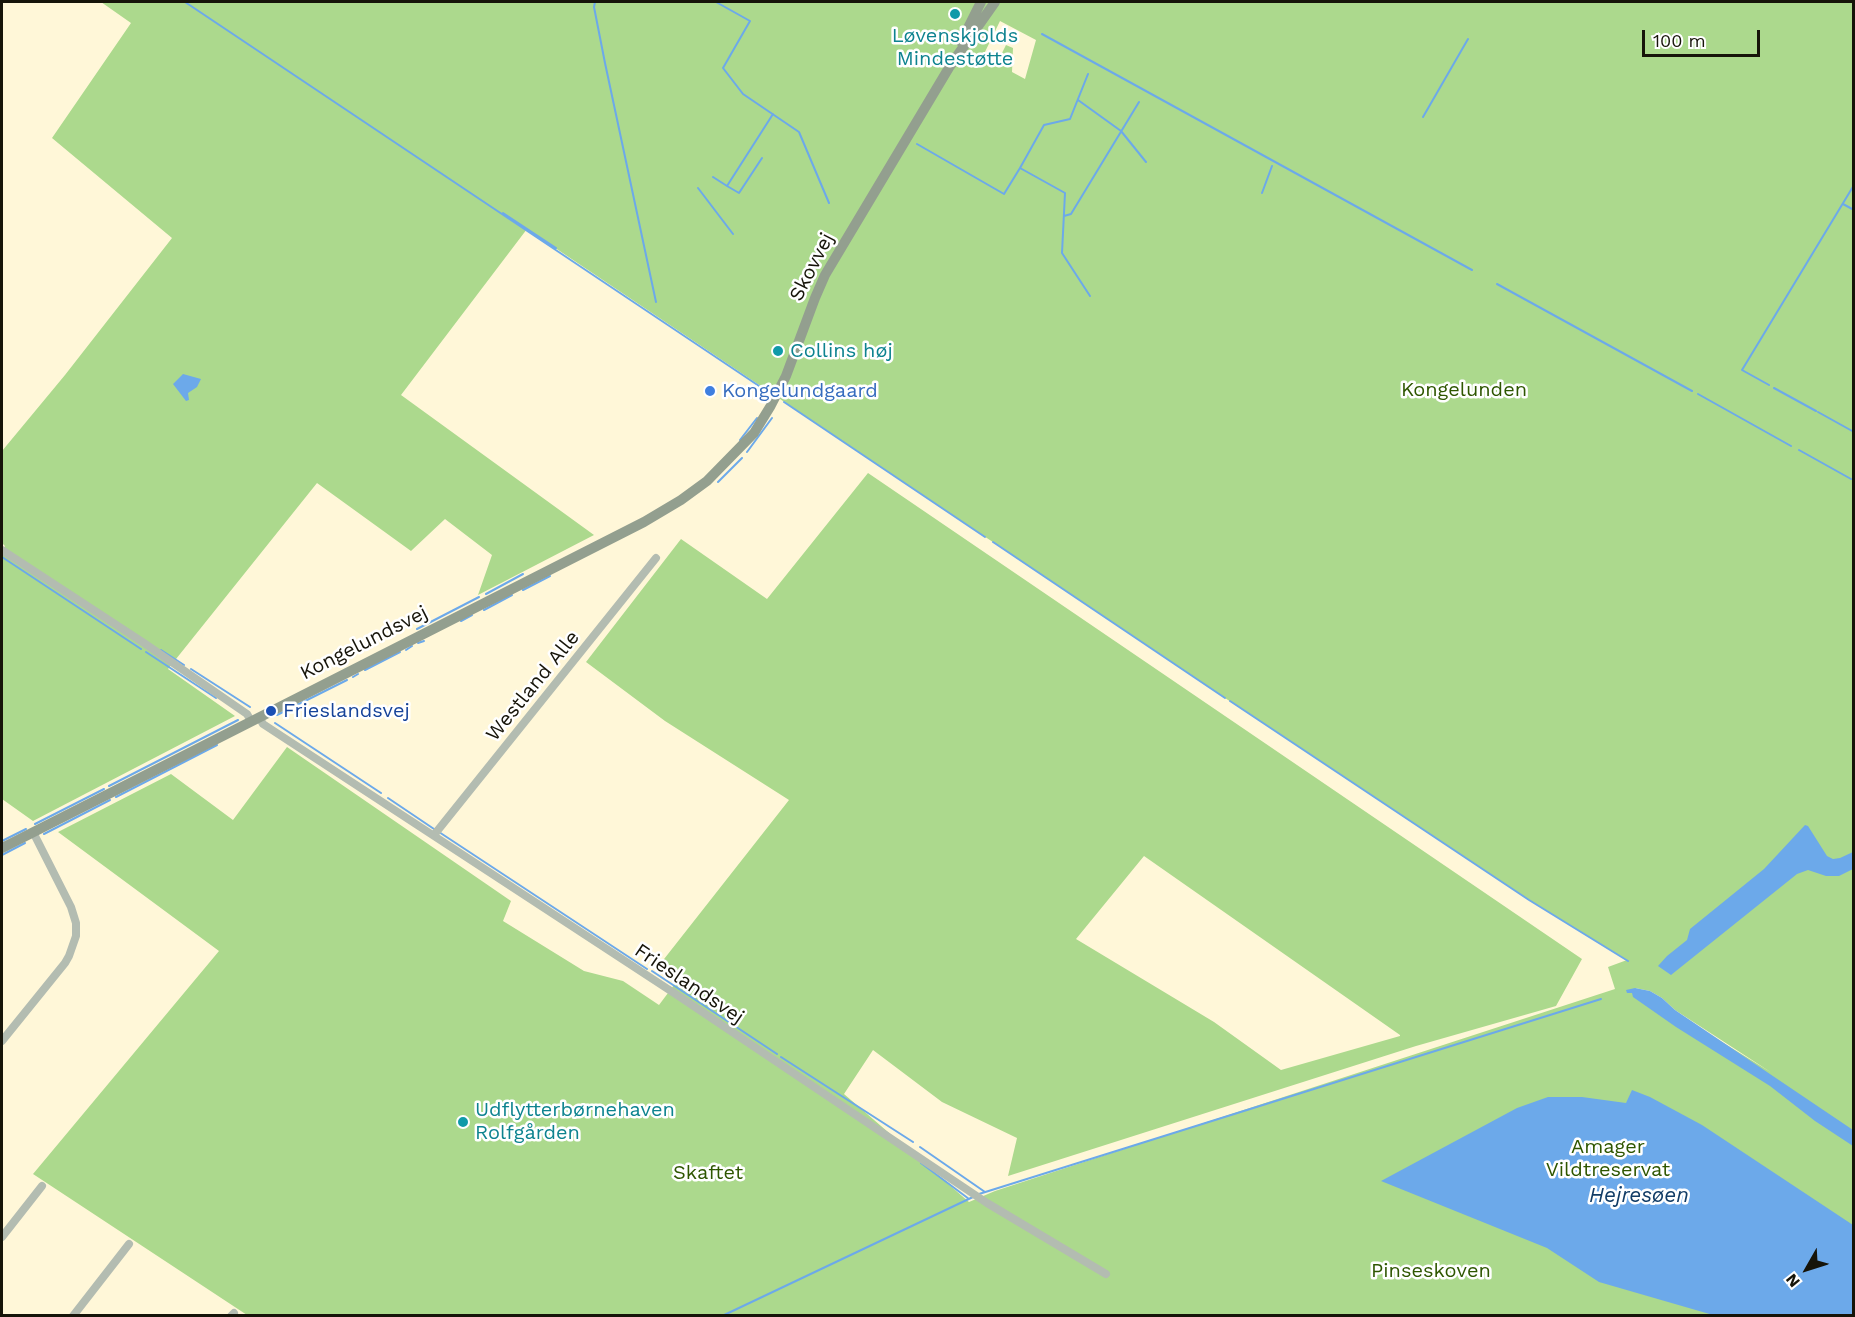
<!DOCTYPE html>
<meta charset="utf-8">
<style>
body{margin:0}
#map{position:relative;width:1855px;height:1317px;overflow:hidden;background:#fff7d8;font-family:"Work Sans",sans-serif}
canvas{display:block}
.frame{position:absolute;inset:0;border:3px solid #161409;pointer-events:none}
.north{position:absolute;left:1777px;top:1239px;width:60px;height:60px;-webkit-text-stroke:4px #fff;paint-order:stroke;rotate:231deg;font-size:16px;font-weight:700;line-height:24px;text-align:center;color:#161409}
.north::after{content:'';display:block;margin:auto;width:21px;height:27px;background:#161409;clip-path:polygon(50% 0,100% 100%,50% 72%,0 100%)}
.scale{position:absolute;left:1642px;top:30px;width:118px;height:27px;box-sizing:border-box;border:3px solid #161409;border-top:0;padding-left:8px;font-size:18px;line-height:21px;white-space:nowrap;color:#161409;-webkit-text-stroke:4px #fff;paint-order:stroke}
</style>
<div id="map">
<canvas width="1855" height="1317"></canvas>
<div class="frame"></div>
<div class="north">N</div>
<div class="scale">100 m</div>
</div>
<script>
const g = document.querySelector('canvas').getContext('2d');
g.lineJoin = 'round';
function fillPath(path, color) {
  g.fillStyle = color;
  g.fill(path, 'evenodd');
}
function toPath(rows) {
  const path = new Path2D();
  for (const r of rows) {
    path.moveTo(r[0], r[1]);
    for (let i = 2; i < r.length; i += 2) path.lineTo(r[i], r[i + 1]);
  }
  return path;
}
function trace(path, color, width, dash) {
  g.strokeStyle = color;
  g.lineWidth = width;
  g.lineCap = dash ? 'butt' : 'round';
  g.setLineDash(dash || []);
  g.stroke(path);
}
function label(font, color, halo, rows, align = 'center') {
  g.font = font + ' "Work Sans",sans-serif';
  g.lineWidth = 5;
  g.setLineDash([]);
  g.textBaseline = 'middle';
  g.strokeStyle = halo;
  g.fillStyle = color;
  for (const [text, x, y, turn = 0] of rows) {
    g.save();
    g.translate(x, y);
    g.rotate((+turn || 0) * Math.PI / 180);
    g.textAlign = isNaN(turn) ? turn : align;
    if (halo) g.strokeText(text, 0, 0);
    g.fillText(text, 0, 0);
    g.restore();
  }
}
const green = toPath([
 [101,2,1853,2,1853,1315,247,1315,33,1174,219,951,58,832,171,774,233,820,287,747,511,901,503,921,584,971,623,981,659,1005,677,981,657,968,789,800,665,721,586,662,681,539,767,599,868,473,1582,959,1556,1006,1416,1046,1008,1176,1017,1138,942,1102,873,1050,844,1094,969,1202,995,1191,1615,989,1608,967,1627,960,1529,900,1225,698,527,229,401,395,594,535,478,595,492,555,445,519,411,551,317,483,168,669,235,716,33,821,2,799,2,551,5,546,2,543,2,451,65,375,172,238,52,138,131,23],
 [1000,21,1036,40,1025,79,1012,72,1013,48,1006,45,996,65,982,58],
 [1144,856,1400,1035,1400,1036,1281,1070,1214,1022,1076,939],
 [1635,988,1650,991,1662,998,1675,1010,1772,1073]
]);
const water = toPath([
 [183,374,201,379,197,387,188,393,189,400,186,401,173,384],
 [1805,825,1808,826,1827,856,1833,859,1840,858,1853,852,1853,869,1839,876,1826,876,1808,870,1797,874,1671,975,1658,966,1667,956,1687,940,1690,929,1764,869],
 [1635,988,1650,991,1662,998,1675,1010,1853,1130,1853,1146,1815,1121,1770,1086,1676,1027,1633,997,1632,993,1627,993,1626,990],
 [1632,1090,1650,1097,1702,1125,1853,1225,1853,1315,1713,1315,1599,1282,1547,1248,1381,1181,1517,1108,1548,1097,1582,1097,1626,1103]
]);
const stream = toPath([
 [185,2,771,394],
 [595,2,594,7,605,63,656,302],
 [716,2,750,21,723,68,743,94,799,132,829,203],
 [1042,34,1472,270],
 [1078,100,1121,131,1146,162],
 [1423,117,1468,39],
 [917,144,1004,194,1020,168,1065,193,1062,253,1090,296],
 [762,158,739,193,727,186,773,114],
 [1020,168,1044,125,1070,119,1088,74],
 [713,177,727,186],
 [698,188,733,234],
 [1262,193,1272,166],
 [1843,204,1854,210],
 [503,213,556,248],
 [1064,216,1071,214,1139,102],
 [1497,284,1692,391],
 [1769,385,1742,370,1854,185],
 [1774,388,1816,411],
 [1698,394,1791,446],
 [784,402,985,537],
 [1818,412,1854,432],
 [740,440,757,418],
 [1799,450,1851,479],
 [747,452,772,418],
 [718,482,742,458],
 [993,542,1225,698],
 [2,557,141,649],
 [523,590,550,576],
 [486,594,523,574],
 [484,610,512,595],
 [461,621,472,615],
 [417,629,479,597],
 [418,643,424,641],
 [161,650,184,665],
 [406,650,412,646],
 [146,652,216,698],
 [191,669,250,707],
 [365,670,400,652],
 [353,677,358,674],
 [1230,701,1529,900,1628,961],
 [277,715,347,680],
 [275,723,381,793],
 [109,786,238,720],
 [116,797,217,745],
 [388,798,434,829],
 [35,824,104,789],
 [439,832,647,969],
 [44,834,110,800],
 [2,841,26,829],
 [2,855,25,843],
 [652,971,777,1054],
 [781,1057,913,1142],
 [920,1147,985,1192],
 [921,1163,969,1199],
 [979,1194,1601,999],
 [722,1316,973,1197]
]);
const street = toPath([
 [2,550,144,643,247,714,251,721],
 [259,717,263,724,677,995,987,1203,1106,1274],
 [434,835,656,558],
 [2,1041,65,963,69,956,76,936,76,923,71,907,33,832],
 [2,1237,42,1186],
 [73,1316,129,1244],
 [231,1316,234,1313]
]);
const secondary = toPath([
 [961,42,981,2],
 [2,848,644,522,681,500,707,481,754,433,770,407,786,376,815,298,825,275,950,66,995,2]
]);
const markers = [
 [955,14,6,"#0f9aa8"],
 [778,351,6,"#0f9aa8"],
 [710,391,6,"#3f7fe0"],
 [271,711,6,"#1a4fb4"],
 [463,1122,6,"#0f9aa8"]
];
const cultureNames = [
 ["Løvenskjolds",955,36,"center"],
 ["Mindestøtte",955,59,"center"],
 ["Collins høj",790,351],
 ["Udflytterbørnehaven",475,1110],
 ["Rolfgården",475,1133]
];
const streetNames = [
 ["Skovvej",812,267,-63],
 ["Kongelundsvej",364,643,-27],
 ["Westland Alle",533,686,-51],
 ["Frieslandsvej",689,984,34]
];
const parkNames = [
 ["Kongelunden",1464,390],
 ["Amager",1608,1147],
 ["Vildtreservat",1608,1170],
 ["Skaftet",708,1173],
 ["Pinseskoven",1431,1271]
];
const shopNames = [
 ["Kongelundgaard",722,391]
];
const transitNames = [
 ["Frieslandsvej",283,711]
];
const waterNames = [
 ["Hejresøen",1639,1196]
];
fillPath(green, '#acd98d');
fillPath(water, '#6ca9ea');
trace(stream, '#6ca9ea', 2);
trace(street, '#b3bcb1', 8);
trace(secondary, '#939f8f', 10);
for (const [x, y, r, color] of markers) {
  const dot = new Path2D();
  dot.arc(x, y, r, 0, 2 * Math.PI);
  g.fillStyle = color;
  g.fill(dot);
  trace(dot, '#fff', 2);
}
label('20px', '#0d838f', '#fff', cultureNames, 'left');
label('20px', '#161409', '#fff', streetNames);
label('20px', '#2e5600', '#fff', parkNames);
label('20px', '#366cbe', '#fff', shopNames, 'left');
label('20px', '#164399', '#fff', transitNames, 'left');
label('italic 21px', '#113c66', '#fff', waterNames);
</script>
